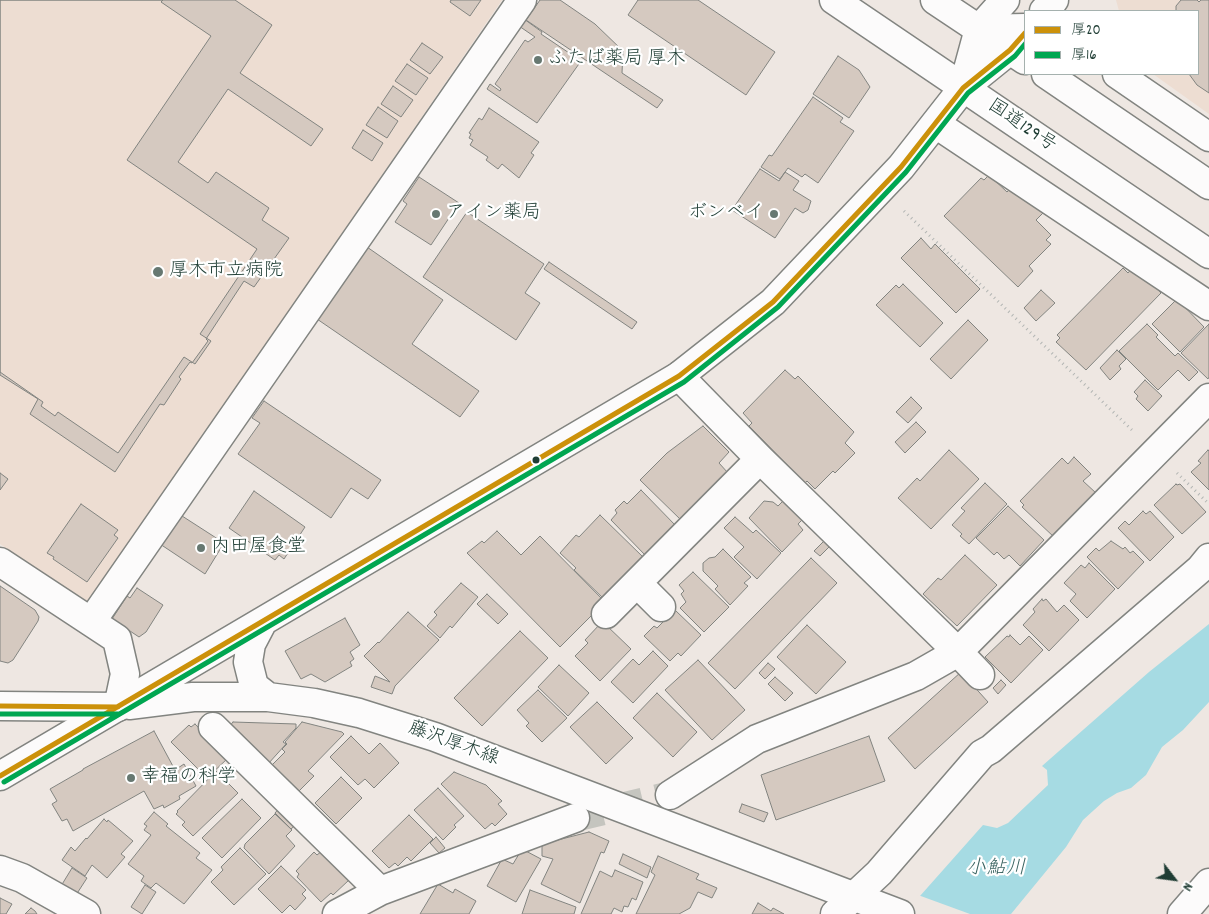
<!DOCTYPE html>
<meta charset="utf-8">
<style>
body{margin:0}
#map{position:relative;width:1209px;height:914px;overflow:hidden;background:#eee7e2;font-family:Dekko,"Klee One",sans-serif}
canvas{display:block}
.legend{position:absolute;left:1024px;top:10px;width:175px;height:65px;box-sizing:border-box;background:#fff;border:1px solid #a5b1ae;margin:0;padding:6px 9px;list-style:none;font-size:15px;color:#1f3d34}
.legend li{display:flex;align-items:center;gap:10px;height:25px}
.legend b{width:25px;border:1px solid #a5b1ae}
.north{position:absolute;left:1149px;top:854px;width:50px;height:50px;-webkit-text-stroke:4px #fff;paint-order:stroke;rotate:120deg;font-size:14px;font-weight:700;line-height:20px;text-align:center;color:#1f3d34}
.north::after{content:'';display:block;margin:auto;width:18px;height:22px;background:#1f3d34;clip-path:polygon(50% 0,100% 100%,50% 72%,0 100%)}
</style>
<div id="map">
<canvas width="1209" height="914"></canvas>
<ul class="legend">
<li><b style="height:6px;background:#cc910a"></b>厚20</li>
<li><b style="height:6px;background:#00a651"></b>厚16</li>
</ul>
<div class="north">N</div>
</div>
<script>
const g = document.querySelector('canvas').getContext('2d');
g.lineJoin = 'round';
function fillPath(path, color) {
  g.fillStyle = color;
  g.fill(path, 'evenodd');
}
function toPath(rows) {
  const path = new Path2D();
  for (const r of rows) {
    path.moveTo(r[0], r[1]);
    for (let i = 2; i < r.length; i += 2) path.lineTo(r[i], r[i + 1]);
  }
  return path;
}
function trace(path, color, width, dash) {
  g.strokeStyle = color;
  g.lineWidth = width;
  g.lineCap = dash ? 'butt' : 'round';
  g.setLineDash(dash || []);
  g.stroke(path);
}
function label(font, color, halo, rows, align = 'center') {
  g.font = font + ' Dekko,"Klee One",sans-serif';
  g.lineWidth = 4.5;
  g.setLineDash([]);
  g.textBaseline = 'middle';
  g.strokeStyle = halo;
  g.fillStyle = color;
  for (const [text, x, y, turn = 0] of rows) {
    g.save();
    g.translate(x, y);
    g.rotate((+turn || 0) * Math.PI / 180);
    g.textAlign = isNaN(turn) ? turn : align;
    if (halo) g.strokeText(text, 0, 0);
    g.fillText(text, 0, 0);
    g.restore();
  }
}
const built = toPath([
 [0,0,502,0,88,604,0,544],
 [1116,0,1209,0,1209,114,1153,74,1198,74,1198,11,1119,11]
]);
const water = toPath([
 [1209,624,1209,702,1183,730,1162,747,1146,775,1131,788,1117,793,1104,801,1083,820,1066,847,1011,914,904,914,983,825,997,828,1008,823,1048,785,1047,770,1042,766,1149,672]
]);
const pier = toPath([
 [918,895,970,914,901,914]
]);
const building = toPath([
 [0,0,163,0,161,2,211,36,127,160,257,249,200,334,211,341,195,364,184,357,118,453,58,412,55,416,41,406,43,402,0,372,0,0],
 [0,0,235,0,272,25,240,73,323,129,311,146,228,89,178,162,208,183,216,172,269,208,262,220,289,238,254,287,244,281,206,339,208,341,192,363,190,362,179,377,181,379,164,405,160,404,115,472,30,414,38,399,0,375,0,0],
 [451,0,481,0,470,16,450,2,451,0],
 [540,0,560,0,595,24,623,51,622,73,663,100,657,108,526,20,540,0],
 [638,0,698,0,775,52,746,95,628,15,638,0],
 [1181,0,1197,0,1199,2,1201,0,1209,0,1209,93,1197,85,1189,74,1198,74,1198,11,1176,11,1176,6,1181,0],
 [524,19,542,32,541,34,581,61,537,123,487,89,490,84,500,91,501,89,495,84,525,40,528,42,535,37,519,26,524,19],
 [422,43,443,57,430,74,410,60,422,43],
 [838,56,859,70,870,87,849,118,813,94,838,56],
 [407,64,428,78,416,95,395,81,407,64],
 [393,86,413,100,401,117,381,104,393,86],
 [813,97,843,118,840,122,854,131,818,183,805,174,802,177,788,168,780,179,761,167,769,155,772,156,813,97],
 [378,107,398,121,387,138,366,125,378,107],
 [489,108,539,142,531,153,534,155,519,178,502,164,498,169,486,160,488,157,470,145,473,140,469,138,471,134,469,133,479,118,482,120,489,108],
 [363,130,383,143,372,161,352,148,363,130],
 [760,169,779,181,785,172,799,181,793,190,811,201,808,210,803,213,795,208,775,238,732,210,760,169],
 [989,175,1007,192,1011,188,1044,212,1036,220,1051,235,1046,240,1051,244,1029,266,1033,271,1018,287,944,216,981,178,984,180,989,175],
 [419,177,459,203,431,245,395,222,407,204,403,201,419,177],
 [467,212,544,264,525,293,540,303,516,340,423,277,467,212],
 [921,238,931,249,935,244,980,289,956,313,901,258,921,238],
 [367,247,443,300,412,344,479,391,460,417,317,319,367,247],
 [549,262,637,322,632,329,544,269,549,262],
 [1134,266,1161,293,1086,370,1056,342,1060,338,1057,335,1123,268,1128,273,1134,266],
 [903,284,943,323,920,347,876,305,896,285,899,288,903,284],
 [1041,290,1055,303,1036,321,1024,308,1041,290],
 [1177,299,1204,327,1180,352,1152,324,1177,299],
 [968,320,988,340,951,379,930,359,968,320],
 [1147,324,1158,335,1156,337,1175,356,1178,353,1198,372,1189,381,1178,370,1158,390,1119,351,1147,324],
 [1209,324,1209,377,1208,379,1181,353,1209,324],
 [1117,350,1126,359,1119,366,1121,369,1110,380,1100,368,1117,350],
 [785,370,795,379,798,376,854,432,845,443,855,453,835,473,833,471,815,489,807,481,805,483,749,426,752,423,743,413,785,370],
 [1145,380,1162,396,1148,411,1136,399,1138,396,1134,392,1145,380],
 [911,397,922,408,908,423,896,412,911,397],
 [264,401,381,480,368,499,351,488,331,518,238,454,260,423,252,418,264,401],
 [916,422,926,432,905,453,895,442,916,422],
 [703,426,729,452,719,463,728,473,682,521,640,480,667,453,703,426],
 [949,450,979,479,931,529,898,498,917,478,920,481,949,450],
 [1208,450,1209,451,1209,490,1191,472,1201,463,1198,461,1208,450],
 [1074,457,1091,474,1083,481,1096,493,1054,537,1022,507,1024,505,1020,501,1062,458,1068,464,1074,457],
 [0,473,8,479,0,490,0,473],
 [985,483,1007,504,969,544,960,536,962,534,952,525,965,511,961,508,985,483],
 [1176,484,1177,485,1180,484,1206,512,1182,534,1154,505,1176,484],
 [641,490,677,527,647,557,611,520,617,513,615,510,624,501,627,504,641,490],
 [254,491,305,527,284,559,279,555,275,560,229,528,254,491],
 [784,500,803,519,798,524,803,530,782,552,749,518,764,501,773,502,778,506,784,500],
 [81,504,118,530,114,535,118,538,87,582,53,559,54,557,47,553,81,504],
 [1008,506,1044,540,1020,566,1009,555,1004,559,997,552,994,555,976,538,1008,506],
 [1143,511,1146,514,1150,511,1174,537,1150,561,1118,528,1125,521,1129,525,1143,511],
 [179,514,224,543,205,574,160,544,179,514],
 [600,515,644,558,604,599,574,570,576,568,560,553,576,535,579,537,600,515],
 [735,517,753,533,756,530,781,553,757,579,734,557,744,547,724,528,735,517],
 [497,531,521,555,540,536,605,602,560,647,467,553,482,541,484,543,497,531],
 [824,541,830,546,820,556,814,551,824,541],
 [1111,541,1123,549,1125,547,1130,553,1133,551,1144,562,1118,589,1087,557,1096,548,1099,551,1111,541],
 [723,549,751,577,744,583,748,586,730,605,715,589,718,586,703,571,703,563,709,558,715,557,723,549],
 [965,555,997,585,957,626,923,594,938,578,941,580,965,555],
 [811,558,837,583,735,689,708,663,811,558],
 [1089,563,1115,589,1087,618,1070,601,1076,594,1064,583,1081,565,1085,568,1089,563],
 [693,572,729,607,704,632,680,608,686,602,681,594,684,591,679,585,693,572],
 [461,583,478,597,452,628,450,626,440,638,427,626,437,615,434,612,461,583],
 [0,586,35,610,39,617,38,621,13,660,8,663,0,661,0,586],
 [137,588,163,605,146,632,139,637,112,619,127,596,130,598,137,588],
 [487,594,508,614,498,624,477,604,487,594],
 [1042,599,1043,601,1046,599,1057,612,1064,605,1079,620,1049,651,1023,625,1035,612,1033,609,1042,599],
 [675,610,701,635,681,656,678,653,670,661,644,636,654,626,657,628,675,610],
 [408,612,439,640,395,686,392,694,371,687,375,676,390,682,364,656,378,642,379,643,408,612],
 [345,618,360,645,350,652,354,659,350,662,352,666,325,682,311,674,301,679,285,651,345,618],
 [601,623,605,624,631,649,600,681,575,656,588,643,585,640,601,623],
 [807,625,846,662,816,694,777,657,807,625],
 [520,631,548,658,482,726,454,698,520,631],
 [1010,635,1020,645,1029,636,1043,650,1011,683,985,657,1007,636,1009,637,1010,635],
 [653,651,668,666,633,703,611,682,633,659,639,665,653,651],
 [698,660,745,710,712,740,665,690,698,660],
 [768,663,775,669,765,679,759,673,768,663],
 [559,665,589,693,568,716,538,687,559,665],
 [961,672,988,702,915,769,888,738,961,672],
 [775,677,793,693,785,701,768,684,775,677],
 [1001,680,1006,685,998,694,993,688,1001,680],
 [538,690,567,718,542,742,526,726,529,723,517,710,538,690],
 [657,693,697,732,673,757,633,718,657,693],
 [597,702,633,738,606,764,570,727,597,702],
 [233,722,296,724,296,728,283,742,286,744,268,764,228,728,233,722],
 [302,722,342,732,344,734,308,771,314,776,296,794,268,769,285,752,282,749,287,744,285,742,302,722],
 [195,724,228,758,207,778,171,742,189,725,191,727,195,724],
 [154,731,175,770,184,764,196,786,179,796,180,799,164,808,163,805,154,809,144,791,73,831,67,819,62,821,52,804,57,801,50,789,83,770,83,769,154,731],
 [351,736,369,754,380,743,399,763,374,788,365,779,358,785,330,757,351,736],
 [869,736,885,781,776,820,761,775,869,736],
 [216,771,238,793,193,836,182,825,185,822,176,814,178,812,177,811,216,771],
 [454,772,486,785,502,801,498,804,507,814,495,826,492,823,485,829,441,784,454,772],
 [341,777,362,798,336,824,315,803,341,777],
 [438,788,464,816,454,825,456,827,443,840,414,810,438,788],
 [242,799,261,818,222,858,202,838,242,799],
 [742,804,768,813,764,822,739,812,742,804],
 [282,805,299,822,291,829,275,813,282,805],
 [154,812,168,824,166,826,200,853,196,858,212,870,184,904,156,883,151,888,141,881,144,876,128,864,151,835,144,830,147,826,144,824,154,812],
 [275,814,292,830,286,836,295,846,269,874,244,848,245,844,275,814],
 [409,815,433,839,411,861,407,857,398,866,395,863,389,868,372,851,409,815],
 [104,819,107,822,108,820,133,841,121,854,125,857,107,878,92,865,85,876,62,860,71,847,75,851,86,838,87,839,104,819],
 [589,832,609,841,604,853,601,852,580,903,541,884,553,859,542,856,542,844,589,832],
 [436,837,445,848,439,853,430,843,436,837],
 [240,848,266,874,234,905,211,882,223,870,221,867,240,848],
 [522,849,541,859,516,902,487,886,502,859,513,864,522,849],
 [322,851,349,880,333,895,331,893,321,902,297,877,299,874,296,871,314,852,317,855,322,851],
 [623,854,651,867,647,878,619,864,623,854],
 [658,856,699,874,696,879,717,888,712,898,698,892,690,908,679,914,636,914,655,875,651,872,658,856],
 [281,866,306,890,302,894,306,898,295,910,290,905,282,913,258,889,281,866],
 [72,868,87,878,76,895,61,886,72,868],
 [615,870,643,882,636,900,632,898,628,907,624,906,622,912,614,908,611,914,581,914,600,871,612,877,615,870],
 [438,884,453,893,455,889,476,901,469,914,420,914,438,884],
 [145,885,156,892,142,914,131,907,145,885],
 [530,890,576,907,574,914,522,914,530,890],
 [0,898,12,904,6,914,0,914,0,898],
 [758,903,771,911,773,908,784,914,752,914,758,903],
 [31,908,35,911,37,914,25,914,31,908]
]);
const minorTunnel = toPath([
 [575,818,670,795]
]);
const path = toPath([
 [904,211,1133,431],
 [1177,473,1209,504]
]);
const minor = toPath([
 [979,29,1025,28],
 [1117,74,1209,137],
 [936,124,1209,306],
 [679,376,760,459,958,652,980,675],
 [0,562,117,639,125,674,118,707,0,706],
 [637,583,661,607],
 [606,614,760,459],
 [91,622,522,0],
 [213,727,380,891],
 [670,795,757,739,916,676,958,652,1209,398],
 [0,870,22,878,86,914],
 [337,914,380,891,575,818],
 [835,914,879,873,982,754,991,749,1200,569,1209,558],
 [1182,914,1209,883]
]);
const major = toPath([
 [262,623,251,644,248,662,254,686,268,697],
 [129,705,193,697,268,697,314,703,359,713,435,737,900,914],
 [0,776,679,376,773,302,901,167,963,88]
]);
const highway = toPath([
 [834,0,1209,254],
 [935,0,1025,60],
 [1044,11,1054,0],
 [1046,74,1209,185],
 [963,88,979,29,1005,0],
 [963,88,1010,50,1025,33]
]);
const bus1 = toPath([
 [0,706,118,707],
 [0,776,679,376,773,302,901,167,963,88,1010,50,1025,33]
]);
const bus2 = toPath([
 [0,714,118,714],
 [4,782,684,382,778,307,906,172,968,93,1015,56,1025,44]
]);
const markers = [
 [538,60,5,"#677871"],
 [436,214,5,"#677871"],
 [774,214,5,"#677871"],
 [158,272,6,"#677871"],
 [536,460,4.5,"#1f3d34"],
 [201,548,5,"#677871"],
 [131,778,5,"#677871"]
];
const poiNames = [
 ["ふたば薬局 厚木",548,60],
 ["アイン薬局",446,214],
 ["ボンベイ",764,214,"right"],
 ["厚木市立病院",169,272],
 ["内田屋食堂",211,548],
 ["幸福の科学",141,778]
];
const streetNames = [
 ["国道129号",1021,127,34],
 ["藤沢厚木線",453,745,20]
];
const waterNames = [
 ["小鮎川",996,870]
];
fillPath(built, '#edddd2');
fillPath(water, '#a6dbe3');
fillPath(pier, '#eee7e2');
fillPath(building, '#d5c9c0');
trace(building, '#828480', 1);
trace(minorTunnel, '#c5c5bf', 28, [28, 14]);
trace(minor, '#828480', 31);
trace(major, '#828480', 31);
trace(highway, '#828480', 31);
trace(path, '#b3b6b4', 3, [1, 4]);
trace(minor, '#fcfbfb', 28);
trace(major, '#fcfbfb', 28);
trace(highway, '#fcfbfb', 28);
trace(bus1, '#cc910a', 5);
trace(bus2, '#00a651', 5);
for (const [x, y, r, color] of markers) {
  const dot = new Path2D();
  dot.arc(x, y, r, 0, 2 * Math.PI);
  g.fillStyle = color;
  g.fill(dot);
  trace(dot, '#fff', 2);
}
label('19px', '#1f3d34', '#fff', poiNames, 'left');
label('19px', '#1f3d34', '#fff', streetNames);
label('italic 20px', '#396360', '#fff', waterNames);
</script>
